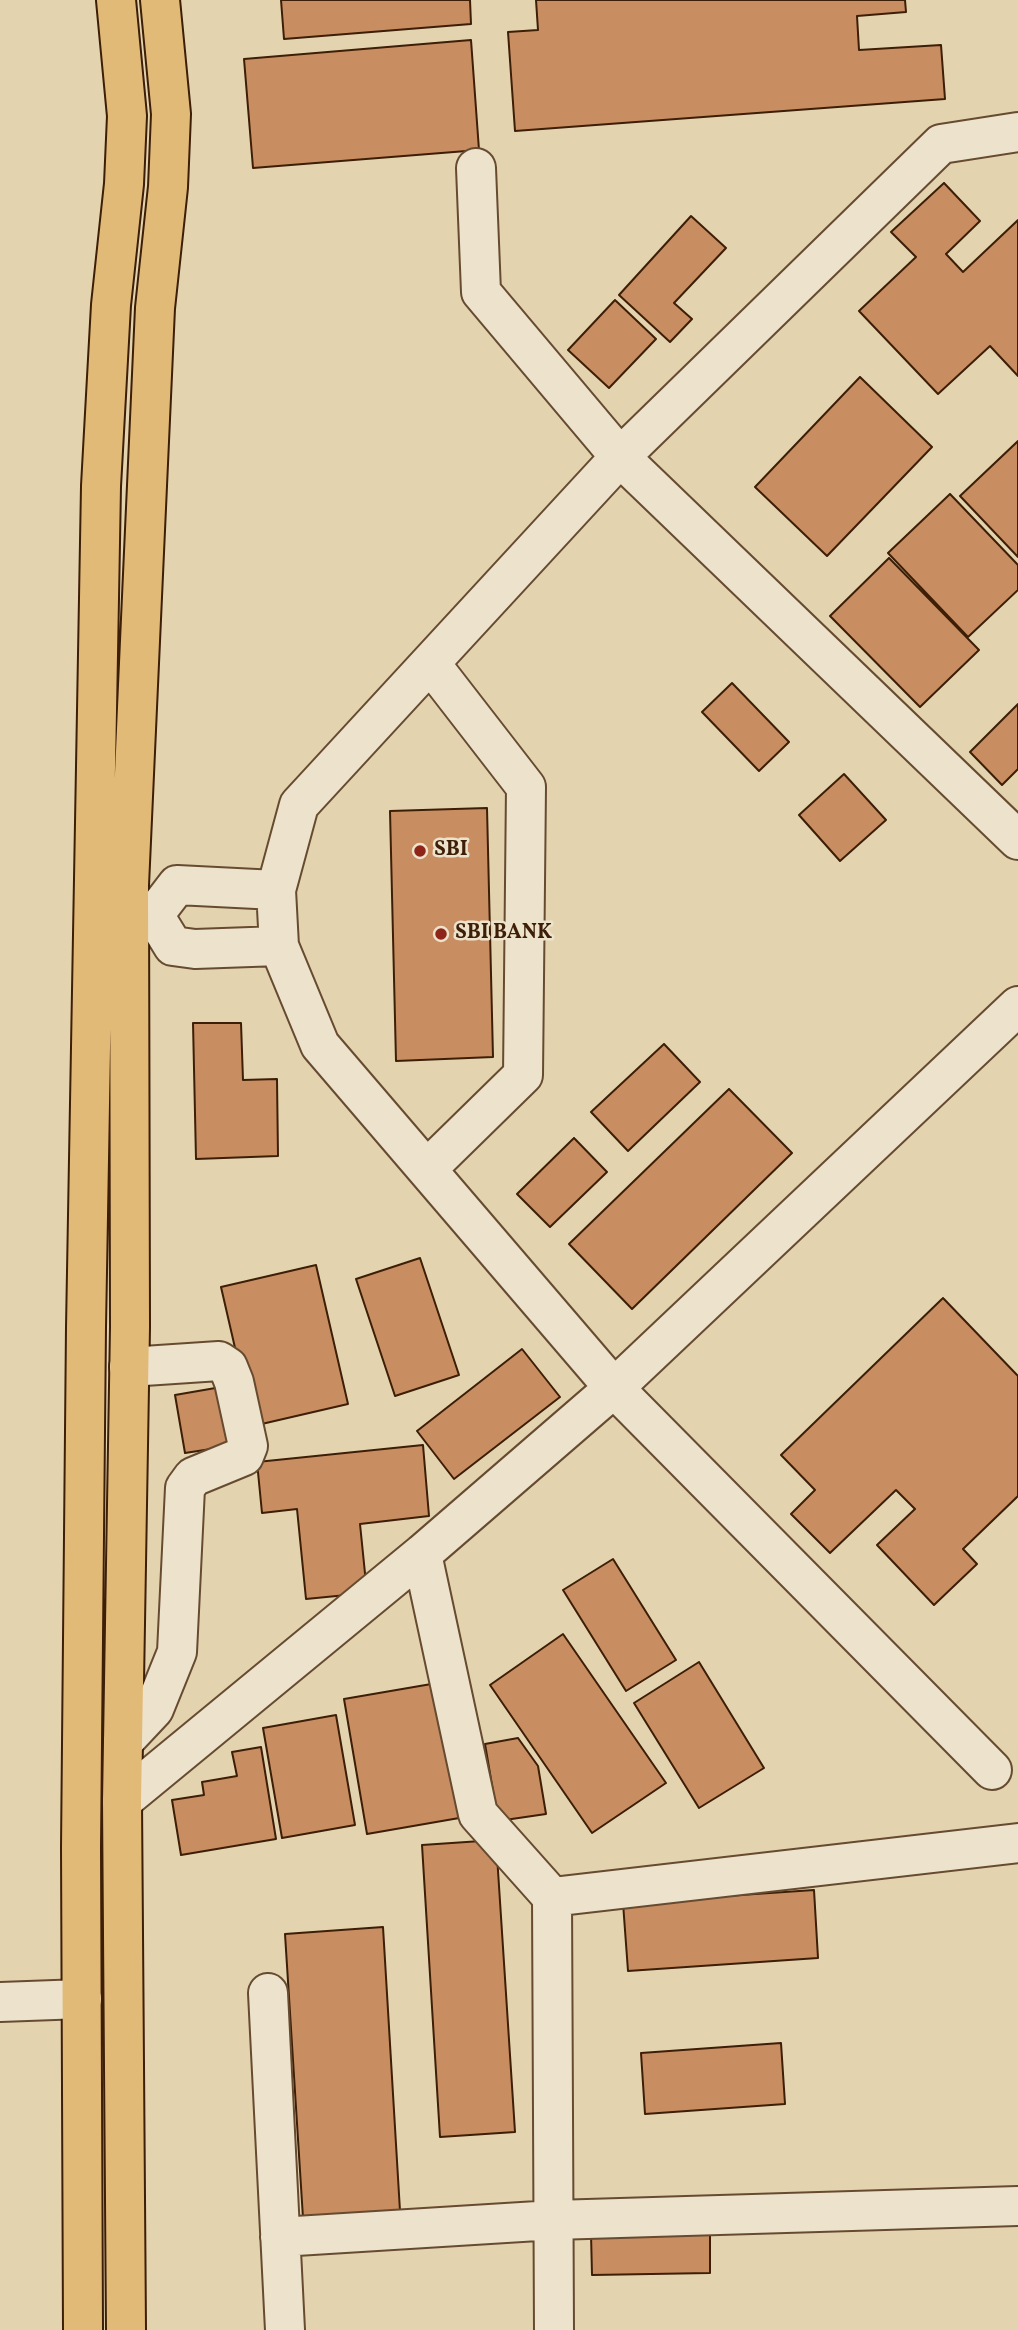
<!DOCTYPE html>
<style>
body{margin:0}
canvas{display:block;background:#e3d3af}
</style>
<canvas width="1018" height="2330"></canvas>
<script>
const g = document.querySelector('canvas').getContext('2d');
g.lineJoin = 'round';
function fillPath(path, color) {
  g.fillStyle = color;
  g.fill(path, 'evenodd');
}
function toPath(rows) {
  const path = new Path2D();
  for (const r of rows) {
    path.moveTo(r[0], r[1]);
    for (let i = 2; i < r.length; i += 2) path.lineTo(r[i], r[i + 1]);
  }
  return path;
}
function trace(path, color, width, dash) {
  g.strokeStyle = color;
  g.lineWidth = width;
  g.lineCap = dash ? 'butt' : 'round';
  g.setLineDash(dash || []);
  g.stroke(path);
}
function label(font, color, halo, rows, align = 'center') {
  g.font = font + ' Vollkorn,serif';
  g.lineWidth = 5;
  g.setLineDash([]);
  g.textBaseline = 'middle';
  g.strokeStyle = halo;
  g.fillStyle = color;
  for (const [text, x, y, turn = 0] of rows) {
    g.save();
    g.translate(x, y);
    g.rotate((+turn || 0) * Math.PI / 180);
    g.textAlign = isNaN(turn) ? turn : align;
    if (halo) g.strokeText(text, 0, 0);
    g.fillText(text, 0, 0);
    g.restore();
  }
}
const building = toPath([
 [281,0,470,0,471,24,284,39,281,0],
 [536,0,905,0,906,12,857,16,859,50,941,45,945,99,515,131,508,32,538,30,536,0],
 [471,40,479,150,253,168,244,59,471,40],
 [944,183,980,221,946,254,963,272,1018,220,1018,376,990,346,938,394,859,311,916,257,891,232,944,183],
 [691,216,726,248,674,303,692,319,670,342,619,295,691,216],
 [615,300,656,339,609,388,568,350,615,300],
 [860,377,932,447,827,556,755,487,860,377],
 [1018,441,1018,557,960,496,1018,441],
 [950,494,1018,565,1018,590,968,637,888,553,950,494],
 [889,558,979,650,920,707,830,616,889,558],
 [732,683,789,742,759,771,702,712,732,683],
 [1018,704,1018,769,1002,785,970,752,1018,704],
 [844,774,886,820,840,861,799,815,844,774],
 [487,808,493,1057,396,1061,390,811,487,808],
 [193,1023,241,1023,243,1080,277,1079,278,1156,196,1159,193,1023],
 [664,1044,700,1082,628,1151,591,1112,664,1044],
 [729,1089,792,1153,632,1309,569,1244,729,1089],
 [574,1138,607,1172,550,1227,517,1194,574,1138],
 [420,1258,459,1375,395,1396,356,1279,420,1258],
 [316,1265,348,1404,253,1426,221,1287,316,1265],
 [943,1298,1018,1376,1018,1496,963,1549,977,1564,934,1605,877,1545,915,1509,896,1490,830,1553,791,1514,815,1490,781,1455,943,1298],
 [522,1349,560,1397,454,1479,417,1431,522,1349],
 [227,1386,237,1445,185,1453,175,1395,227,1386],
 [423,1445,429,1516,360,1524,367,1593,306,1599,297,1509,262,1513,257,1462,423,1445],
 [613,1559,676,1660,626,1691,563,1590,613,1559],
 [563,1634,666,1783,592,1833,490,1685,563,1634],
 [699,1662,764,1768,699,1808,634,1703,699,1662],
 [443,1682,465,1817,367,1834,344,1699,443,1682],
 [336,1715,355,1825,282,1838,263,1728,336,1715],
 [518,1738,538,1766,546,1814,498,1821,485,1744,518,1738],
 [261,1747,276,1839,181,1855,172,1800,204,1795,202,1782,237,1776,232,1752,261,1747],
 [496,1840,515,2132,440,2137,422,1845,496,1840],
 [814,1890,818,1958,628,1971,623,1903,814,1890],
 [383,1927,400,2211,303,2218,285,1934,383,1927],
 [781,2043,785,2104,645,2114,641,2053,781,2043],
 [710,2233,710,2273,592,2275,591,2234,710,2233]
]);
const minor = toPath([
 [476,168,481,292,620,457,1018,840],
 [154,915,173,946,195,949,279,946],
 [154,915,177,885,276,890],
 [427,1169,523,1075,526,787,430,663],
 [422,1554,478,1814,552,1897,554,2330],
 [123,1742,154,1709,177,1652,185,1488,193,1477,244,1456,248,1446,234,1382,228,1367,219,1361,129,1367],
 [992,1770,614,1388,320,1045,279,946,276,890,299,805,620,457,941,144,1018,132],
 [122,1801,422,1554,614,1388,1018,1006],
 [552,1897,1018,1843],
 [268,1993,285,2330],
 [0,2002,82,1999],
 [280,2237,554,2220,1018,2206]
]);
const major = toPath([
 [83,2330,81,1847,86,1327,101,486,111,305,124,184,127,116,116,0],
 [126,2330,122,1801,130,1327,129,885,155,308,168,187,171,114,160,0]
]);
const markers = [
 [420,851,7,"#8f2418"],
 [441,934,7,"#8f2418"]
];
const poiNames = [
 ["SBI",434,851],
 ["SBI BANK",455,934]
];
fillPath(building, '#c98d62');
trace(building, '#3d1e07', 2);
trace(minor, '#664b31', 42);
trace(major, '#3d1e07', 42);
trace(minor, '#ede2cb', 38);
trace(major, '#e2ba78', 38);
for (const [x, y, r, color] of markers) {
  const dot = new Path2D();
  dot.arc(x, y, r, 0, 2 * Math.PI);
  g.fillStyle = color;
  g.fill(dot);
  trace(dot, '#ede2cb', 2.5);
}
label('bold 21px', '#3d1e07', '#ede2cb', poiNames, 'left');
</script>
